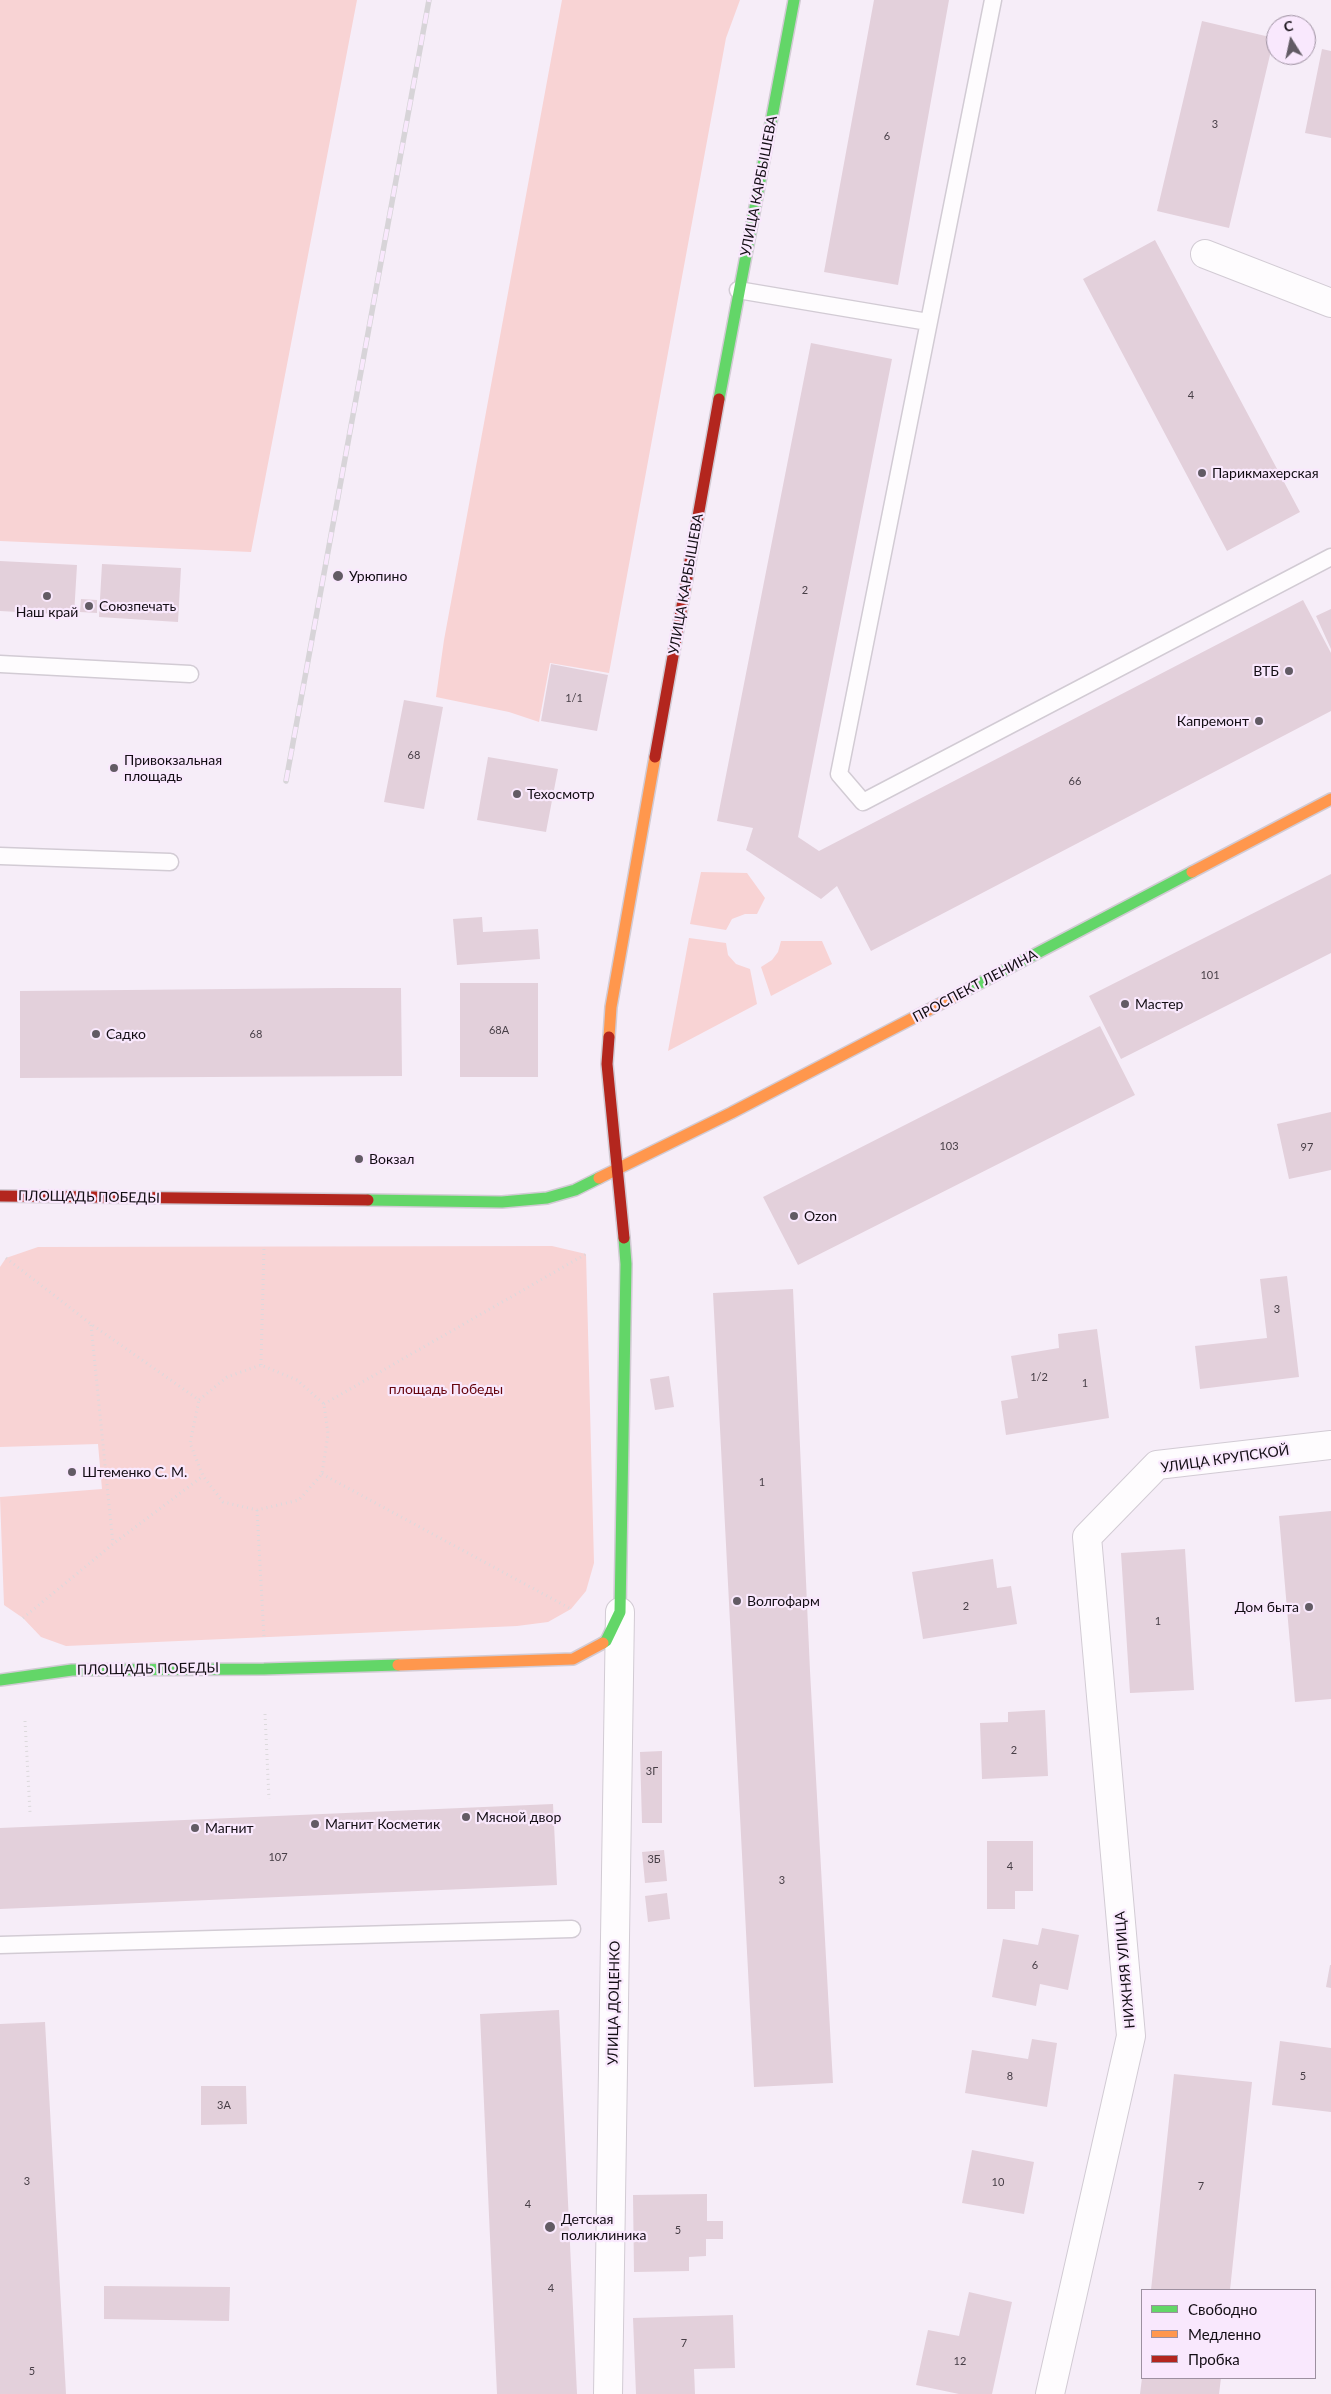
<!DOCTYPE html>
<meta charset="utf-8">
<style>
body{margin:0}
#map{position:relative;width:1331px;height:2394px;overflow:hidden;background:#f6edf8;font-family:Lato,sans-serif}
canvas{display:block}
.legend{position:absolute;left:1141px;top:2289px;width:175px;height:90px;box-sizing:border-box;background:#f9e8fd;border:1px solid #9d90a0;margin:0;padding:6px 9px;list-style:none;font-size:15px;color:#130d14}
.legend li{display:flex;align-items:center;gap:10px;height:25px}
.legend b{width:25px;border:1px solid #9d90a0}
.north{position:absolute;left:1266px;top:15px;width:50px;height:50px;box-sizing:border-box;background:#f9e8fd;border:1px solid #9d90a0;border-radius:50%;rotate:350deg;font-size:14px;font-weight:700;line-height:20px;text-align:center;color:#130d14}
.north::after{content:'';display:block;margin:auto;width:18px;height:22px;background:#625b64;clip-path:polygon(50% 0,100% 100%,50% 72%,0 100%)}
</style>
<div id="map">
<canvas width="1331" height="2394"></canvas>
<ul class="legend">
<li><b style="height:6px;background:#63d668"></b>Свободно</li>
<li><b style="height:6px;background:#ff974d"></b>Медленно</li>
<li><b style="height:6px;background:#b3261e"></b>Пробка</li>
</ul>
<div class="north">С</div>
</div>
<script>
const g = document.querySelector('canvas').getContext('2d');
g.lineJoin = 'round';
function fillPath(path, color) {
  g.fillStyle = color;
  g.fill(path, 'evenodd');
}
function toPath(rows) {
  const path = new Path2D();
  for (const r of rows) {
    path.moveTo(r[0], r[1]);
    for (let i = 2; i < r.length; i += 2) path.lineTo(r[i], r[i + 1]);
  }
  return path;
}
function trace(path, color, width, dash) {
  g.strokeStyle = color;
  g.lineWidth = width;
  g.lineCap = dash ? 'butt' : 'round';
  g.setLineDash(dash || []);
  g.stroke(path);
}
function label(font, color, halo, rows, align = 'center') {
  g.font = font + ' Lato,sans-serif';
  g.lineWidth = 4.5;
  g.setLineDash([]);
  g.textBaseline = 'middle';
  g.strokeStyle = halo;
  g.fillStyle = color;
  for (const [text, x, y, turn = 0] of rows) {
    g.save();
    g.translate(x, y);
    g.rotate((+turn || 0) * Math.PI / 180);
    g.textAlign = isNaN(turn) ? turn : align;
    if (halo) g.strokeText(text, 0, 0);
    g.fillText(text, 0, 0);
    g.restore();
  }
}
const green = toPath([
 [0,0,357,0,251,552,0,541],
 [562,0,740,0,726,38,609,673,550,663,539,722,509,712,436,697,444,640],
 [701,872,747,873,765,898,757,914,745,914,732,919,726,930,690,924],
 [689,938,726,943,728,955,736,964,750,969,757,1004,668,1051],
 [781,941,822,941,832,964,771,996,761,967,772,960,778,952],
 [552,1246,586,1254,594,1563,586,1591,571,1609,548,1622,517,1626,66,1646,41,1637,23,1618,4,1605,0,1497,102,1489,98,1444,0,1447,0,1267,6,1258,38,1247]
]);
const building = toPath([
 [874,0,949,0,898,285,824,272],
 [1202,21,1274,38,1229,228,1157,211],
 [1322,49,1331,51,1331,138,1305,133],
 [1155,240,1300,512,1227,551,1083,279],
 [811,343,892,359,798,837,819,851,1303,600,1331,653,1331,711,871,951,837,886,821,899,746,850,753,828,717,821],
 [0,561,77,565,74,615,0,611],
 [102,564,181,568,178,622,99,617],
 [81,599,97,600,97,613,80,612],
 [1331,609,1331,649,1316,616],
 [551,664,608,675,597,731,541,721],
 [404,700,443,707,424,809,384,802],
 [488,757,558,769,546,832,477,820],
 [1331,874,1331,953,1121,1059,1089,996],
 [482,917,483,932,538,929,540,959,457,965,453,919],
 [460,983,538,983,538,1077,460,1077],
 [339,988,401,988,402,1076,20,1078,20,991],
 [1100,1026,1135,1095,798,1265,763,1197],
 [1331,1112,1331,1170,1289,1179,1277,1124],
 [1287,1276,1299,1377,1200,1389,1195,1346,1267,1338,1260,1279],
 [793,1289,810,1671,833,2083,754,2087,713,1293],
 [1097,1329,1109,1418,1006,1435,1001,1401,1018,1398,1011,1356,1059,1348,1058,1334],
 [669,1376,674,1407,655,1410,650,1379],
 [1331,1511,1331,1699,1295,1702,1279,1516],
 [1185,1549,1194,1690,1130,1693,1121,1553],
 [993,1559,997,1588,1011,1586,1017,1624,923,1639,912,1572],
 [1045,1710,1048,1776,982,1779,980,1723,1008,1722,1008,1712],
 [662,1751,662,1823,642,1823,640,1752],
 [553,1804,557,1885,0,1909,0,1828],
 [987,1841,1033,1841,1033,1891,1015,1891,1015,1909,987,1909],
 [664,1850,667,1881,645,1883,642,1852],
 [667,1893,670,1919,648,1922,645,1896],
 [1042,1928,1079,1935,1068,1990,1040,1984,1036,2006,992,1997,1003,1939,1038,1945],
 [1330,1965,1331,1965,1331,1988,1326,1987],
 [559,2010,577,2394,497,2394,480,2014],
 [45,2022,66,2394,0,2394,0,2024],
 [1032,2039,1057,2043,1047,2107,965,2093,972,2050,1028,2059],
 [1280,2041,1331,2048,1331,2112,1272,2105],
 [1174,2074,1252,2082,1230,2290,1151,2290],
 [201,2086,246,2086,247,2124,201,2125],
 [972,2150,1034,2162,1024,2214,962,2203],
 [707,2194,707,2221,723,2221,723,2239,706,2239,706,2256,689,2257,689,2271,634,2272,633,2195],
 [104,2286,230,2287,229,2321,104,2319],
 [969,2292,1012,2302,992,2394,959,2394,916,2385,928,2330,959,2336],
 [733,2315,735,2368,694,2369,695,2394,636,2394,633,2318],
 [1142,2378,1221,2378,1219,2394,1140,2394]
]);
const path = toPath([
 [6,1258,91,1324,199,1400,227,1377,261,1365,297,1380,324,1404,328,1434,322,1474,299,1500,257,1510,223,1502,203,1476,190,1443,199,1400],
 [91,1325,113,1544],
 [261,1365,264,1247],
 [324,1404,586,1254],
 [322,1474,571,1609],
 [257,1510,264,1637],
 [23,1618,113,1544,203,1476],
 [265,1714,269,1799],
 [25,1721,30,1812]
]);
const lane = toPath([
 [993,0,839,774,863,802,1331,557],
 [738,290,928,322],
 [0,664,190,674],
 [0,856,170,862],
 [0,1945,572,1929]
]);
const street = toPath([
 [1205,254,1331,303],
 [608,2394,620,1612],
 [1050,2394,1131,2036,1087,1537,1157,1465,1331,1445]
]);
const fast = toPath([
 [719,399,794,0],
 [963,992,1192,872],
 [368,1200,502,1202,547,1198,575,1190,599,1178],
 [603,1643,606,1641,620,1612,626,1264,624,1238],
 [0,1680,72,1670,264,1669,398,1665]
]);
const slow = toPath([
 [1192,872,1331,799],
 [609,1037,611,1007,655,757],
 [599,1178,731,1113,963,992],
 [398,1665,573,1659,603,1643]
]);
const jam = toPath([
 [655,757,719,399],
 [609,1037,607,1064,624,1238],
 [0,1196,368,1200]
]);
const rail = toPath([
 [286,781,429,0]
]);
const markers = [
 [1202,473,5,"#625b64"],
 [338,576,6,"#625b64"],
 [47,596,5,"#625b64"],
 [89,606,5,"#625b64"],
 [1289,671,5,"#625b64"],
 [1259,721,5,"#625b64"],
 [114,768,5,"#625b64"],
 [517,794,5,"#625b64"],
 [1125,1004,5,"#625b64"],
 [96,1034,5,"#625b64"],
 [359,1159,5,"#625b64"],
 [794,1216,5,"#625b64"],
 [72,1472,5,"#625b64"],
 [737,1601,5,"#625b64"],
 [1309,1607,5,"#625b64"],
 [466,1817,5,"#625b64"],
 [315,1824,5,"#625b64"],
 [195,1828,5,"#625b64"],
 [550,2227,6,"#625b64"]
];
const numberNames = [
 ["3",1215,124],
 ["6",887,136],
 ["4",1191,395],
 ["2",805,590],
 ["1/1",574,698],
 ["68",414,755],
 ["66",1075,781],
 ["101",1210,975],
 ["68А",499,1030],
 ["68",256,1034],
 ["103",949,1146],
 ["97",1307,1147],
 ["3",1277,1309],
 ["1/2",1039,1377],
 ["1",1085,1383],
 ["1",762,1482],
 ["2",966,1606],
 ["1",1158,1621],
 ["2",1014,1750],
 ["3Г",652,1771],
 ["107",278,1857],
 ["3Б",654,1859],
 ["4",1010,1866],
 ["3",782,1880],
 ["6",1035,1965],
 ["8",1010,2076],
 ["5",1303,2076],
 ["3А",224,2105],
 ["3",27,2181],
 ["10",998,2182],
 ["7",1201,2186],
 ["4",528,2204],
 ["5",678,2230],
 ["4",551,2288],
 ["7",684,2343],
 ["12",960,2361],
 ["5",32,2371]
];
const streetNames = [
 ["УЛИЦА КАРБЫШЕВА",759,186,-79],
 ["УЛИЦА КАРБЫШЕВА",686,584,-80],
 ["ПРОСПЕКТ ЛЕНИНА",975,986,-28],
 ["ПЛОЩАДЬ ПОБЕДЫ",89,1197,1],
 ["УЛИЦА КРУПСКОЙ",1225,1459,-8],
 ["ПЛОЩАДЬ ПОБЕДЫ",148,1669,-1],
 ["НИЖНЯЯ УЛИЦА",1125,1970,-95],
 ["УЛИЦА ДОЦЕНКО",614,2003,-89]
];
const poiNames = [
 ["Парикмахерская",1212,473],
 ["Урюпино",349,576],
 ["Союзпечать",99,606],
 ["Наш край",47,612,"center"],
 ["ВТБ",1279,671,"right"],
 ["Капремонт",1249,721,"right"],
 ["Привокзальная",124,760],
 ["площадь",124,776],
 ["Техосмотр",527,794],
 ["Мастер",1135,1004],
 ["Садко",106,1034],
 ["Вокзал",369,1159],
 ["Ozon",804,1216],
 ["Штеменко С. М.",82,1472],
 ["Волгофарм",747,1601],
 ["Дом быта",1299,1607,"right"],
 ["Мясной двор",476,1817],
 ["Магнит Косметик",325,1824],
 ["Магнит",205,1828],
 ["Детская",561,2219],
 ["поликлиника",561,2235]
];
const parkNames = [
 ["площадь Победы",446,1389]
];
fillPath(green, '#f8d3d4');
fillPath(building, '#e3d0db');
trace(lane, '#d2cbd4', 19);
trace(street, '#d2cbd4', 30);
trace(fast, '#d2cbd4', 14);
trace(slow, '#d2cbd4', 14);
trace(jam, '#d2cbd4', 14);
trace(path, '#dcd9dc', 3, [1, 4]);
trace(lane, '#fefcfe', 16);
trace(street, '#fefcfe', 28);
trace(fast, '#63d668', 11);
trace(slow, '#ff974d', 11);
trace(jam, '#b3261e', 11);
trace(rail, '#d7d4d8', 5.5);
trace(rail, '#f9e8fd', 4, [11]);
for (const [x, y, r, color] of markers) {
  const dot = new Path2D();
  dot.arc(x, y, r, 0, 2 * Math.PI);
  g.fillStyle = color;
  g.fill(dot);
  trace(dot, '#f9e8fd', 2);
}
label('11px', '#473e46', null, numberNames);
label('14px', '#130d14', '#f9e8fd', streetNames);
label('14px', '#130d14', '#f9e8fd', poiNames, 'left');
label('14px', '#66050e', '#f9e8fd', parkNames);
</script>
